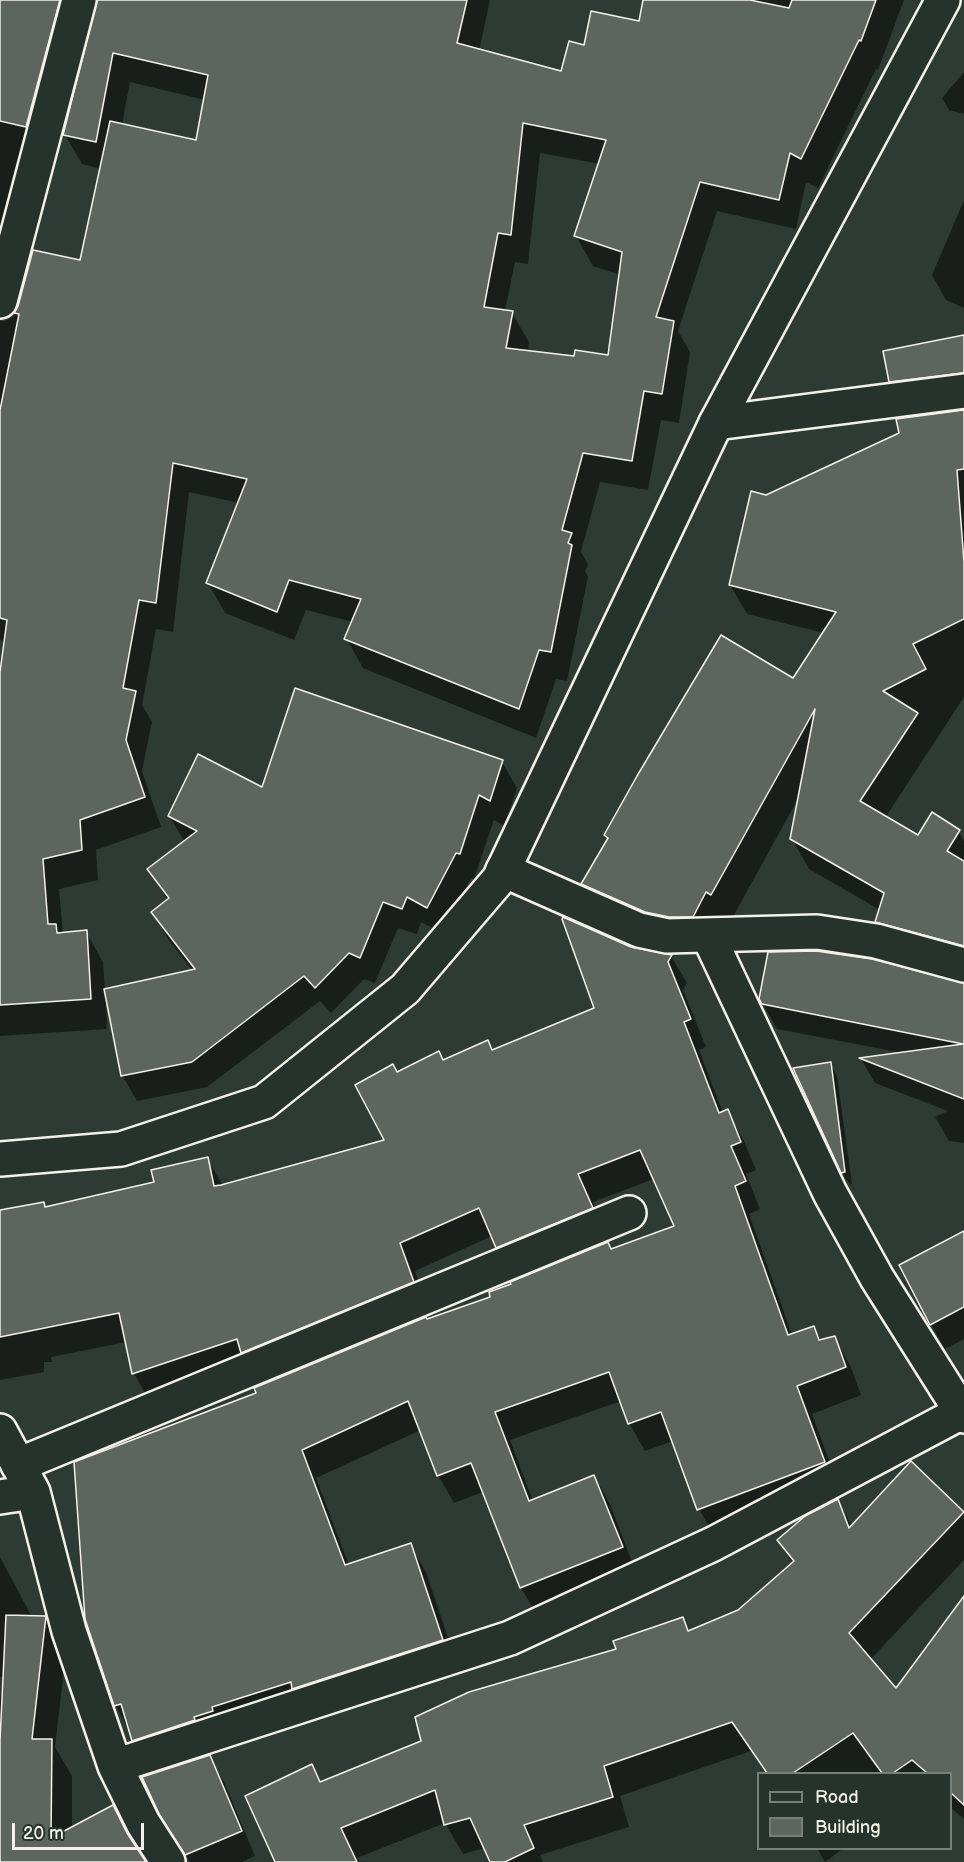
<!DOCTYPE html>
<style>
body{margin:0}
#map{position:relative;width:964px;height:1862px;overflow:hidden;background:#2e3b34;font-family:"Balsamiq Sans",sans-serif}
canvas{display:block}
.legend{position:absolute;left:757px;top:1772px;width:195px;height:78px;box-sizing:border-box;background:#26332d;border:2px solid #787f78;margin:0;padding:8px 10px;list-style:none;font-size:18px;color:#f4f1e8}
.legend li{display:flex;align-items:center;gap:12px;height:30px}
.legend b{width:30px;border:2px solid #787f78}
.scale{position:absolute;left:12px;top:1823px;width:132px;height:27px;box-sizing:border-box;border:3px solid #f4f1e8;border-top:0;padding-left:8px;font-size:18px;line-height:21px;white-space:nowrap;color:#f4f1e8;-webkit-text-stroke:4px #26332d;paint-order:stroke}
</style>
<div id="map">
<canvas width="964" height="1862"></canvas>
<ul class="legend">
<li><b style="height:8px;background:#26332d"></b>Road</li>
<li><b style="height:16px;background:#5c655e"></b>Building</li>
</ul>
<div class="scale">20 m</div>
</div>
<script>
const g = document.querySelector('canvas').getContext('2d');
g.lineJoin = 'round';
function fillPath(path, color) {
  g.fillStyle = color;
  g.fill(path, 'evenodd');
}
function toPath(rows) {
  const path = new Path2D();
  for (const r of rows) {
    path.moveTo(r[0], r[1]);
    for (let i = 2; i < r.length; i += 2) path.lineTo(r[i], r[i + 1]);
  }
  return path;
}
function trace(path, color, width, dash) {
  g.strokeStyle = color;
  g.lineWidth = width;
  g.lineCap = dash ? 'butt' : 'round';
  g.setLineDash(dash || []);
  g.stroke(path);
}
const shadow = toPath([
 [107,0,490,0,479,51,562,73,585,47,640,22,644,0,904,0,878,70,876,69,818,188,806,182,796,229,717,211,678,331,690,352,679,423,661,420,648,490,600,482,581,552,588,564,585,571,588,577,567,681,556,679,536,738,363,668,346,638,353,622,306,610,294,640,225,613,208,583,239,503,189,492,173,632,156,629,142,705,152,722,142,771,161,827,96,850,98,880,59,889,63,934,86,932,103,962,105,990,193,971,168,939,153,913,168,901,149,870,185,842,169,816,263,789,502,762,517,788,504,826,494,820,474,879,471,878,442,933,421,922,417,934,398,928,375,983,364,979,331,1013,320,1001,207,1087,137,1101,122,1075,108,1002,106,1003,107,1029,0,1036,0,683,5,645,0,639,0,321,5,321,14,316,20,306,81,262,101,169,82,164,65,135],
 [130,82,205,100,197,141,122,125],
 [540,153,600,164,576,236,593,266,621,275,609,357,575,357,528,352,529,342,512,313,505,311,515,262,528,264],
 [0,3,52,28,69,58,0,320],
 [964,72,964,114,949,110,942,98],
 [964,200,964,308,946,300,932,275],
 [964,337,964,403,908,411,891,381],
 [964,411,964,697,885,818,918,837,958,831,964,841,964,970,894,951,877,922,880,910,809,869,792,839,799,797,729,924,709,946,600,913,583,884,608,840,605,835,794,680,824,633,747,614,730,585,767,496],
 [631,949,671,956,687,983,683,990,706,1047,699,1050,723,1113,727,1111,743,1139,756,1170,746,1174,760,1209,749,1214,792,1335,813,1328,821,1341,834,1338,850,1365,861,1395,812,1414,840,1490,715,1537,699,1509,673,1441,645,1451,629,1423,621,1401,510,1440,533,1501,594,1476,610,1504,637,1575,537,1615,521,1588,483,1492,454,1503,438,1475,421,1430,316,1478,349,1565,410,1545,426,1572,458,1668,149,1768,116,1706,87,1619,257,1394,427,1321,492,1298,676,1227,654,1179,593,1202,607,1236,513,1275,492,1236,415,1271,428,1309,149,1401,134,1373,127,1342,51,1357,52,1362,44,1362,44,1372,0,1380,0,1211,44,1204,46,1208,156,1183,207,1159,223,1186,386,1141,397,1073,493,1051,596,1009],
 [964,994,964,1143,949,1141,935,1117,948,1111,875,1083,861,1059,903,1053,777,1029,763,1004],
 [830,1064,837,1076,852,1184,850,1185,842,1172],
 [964,1237,964,1339,945,1349,931,1324],
 [838,1501,852,1526,964,1514,964,1560,870,1660,896,1690,964,1598,964,1819,950,1807,950,1774,766,1774,751,1751,620,1796,629,1827,540,1855,543,1862,492,1862,485,1848,463,1854,445,1823,357,1858,359,1862,277,1862,312,1766,321,1783,423,1742,683,1619,690,1632,739,1611,793,1564,779,1540],
 [0,1557,32,1617,45,1618,66,1653,55,1747,72,1776,72,1829,113,1807,144,1862,0,1862,0,1702,3,1677,0,1677],
 [209,1757,224,1782,255,1856,242,1862,190,1862,176,1839],
 [817,1848,844,1848,825,1862]
]);
const building = toPath([
 [0,0,60,0,26,127,0,121,0,0],
 [97,0,467,0,457,43,561,71,569,41,584,45,591,11,639,21,643,0,750,0,789,8,792,0,876,0,861,41,859,40,801,159,790,153,779,200,700,182,656,317,674,321,662,394,644,391,632,461,583,453,562,530,572,533,568,543,572,545,551,652,539,650,519,709,344,639,361,599,289,580,277,612,206,583,247,479,173,463,156,603,139,600,123,688,136,691,126,740,145,797,80,820,82,850,43,859,48,924,56,924,57,933,87,930,91,999,0,1005,0,672,7,620,0,618,0,410,19,314,14,313,18,306,33,250,80,260,110,121,196,140,208,75,113,53,96,142,63,135,97,0],
 [523,123,606,140,574,236,622,252,608,355,575,350,574,356,506,348,513,311,484,307,498,233,511,235,523,123],
 [964,335,964,373,889,382,883,351,964,335],
 [964,410,964,469,957,470,964,562,964,619,913,644,926,669,883,691,918,713,860,801,918,835,932,812,960,830,947,851,964,861,964,946,875,922,884,893,790,839,815,709,711,895,706,892,693,917,669,917,645,912,581,884,608,838,604,835,637,776,721,635,793,678,836,612,729,585,751,491,766,495,899,433,896,419,964,410],
 [295,688,503,760,490,801,479,795,460,854,456,853,427,908,407,897,402,909,383,902,360,958,349,953,315,988,304,976,192,1062,121,1076,104,989,195,969,151,912,169,898,147,869,197,831,168,816,198,754,262,787,295,688],
 [563,917,631,947,672,955,668,962,691,1019,684,1022,719,1113,728,1109,741,1142,731,1146,746,1181,735,1186,788,1335,814,1326,819,1340,835,1336,846,1367,797,1386,825,1462,697,1510,661,1412,628,1424,609,1372,495,1412,529,1501,594,1475,623,1547,520,1588,471,1463,437,1476,408,1401,302,1450,345,1565,411,1543,443,1640,292,1689,291,1682,212,1707,213,1711,194,1717,195,1720,132,1741,121,1704,114,1706,85,1619,74,1462,256,1393,254,1388,426,1317,427,1319,490,1297,489,1292,511,1284,510,1282,608,1242,611,1249,674,1226,640,1150,578,1174,593,1208,496,1248,479,1208,400,1243,414,1282,241,1353,237,1339,132,1374,119,1313,0,1337,0,1210,44,1202,45,1207,154,1182,151,1170,208,1157,214,1186,221,1185,384,1140,355,1085,393,1064,397,1072,439,1051,443,1060,488,1040,492,1050,594,1008,562,919,563,917],
 [816,951,872,959,964,983,964,1099,859,1058,963,1044,762,1004,759,999,768,952,816,951],
 [831,1062,845,1172,841,1173,793,1068,831,1062],
 [964,1231,964,1307,930,1325,899,1265,964,1231],
 [911,1461,964,1512,849,1633,896,1688,964,1596,964,1805,951,1793,951,1773,927,1773,912,1760,893,1773,882,1773,853,1733,793,1773,767,1773,732,1722,604,1766,613,1797,524,1825,534,1848,505,1862,490,1862,470,1818,444,1825,435,1790,341,1828,357,1862,275,1862,245,1796,312,1764,320,1782,421,1741,415,1717,469,1692,616,1649,613,1641,683,1617,688,1631,738,1610,794,1561,777,1540,805,1516,838,1499,849,1528,911,1461],
 [6,1615,46,1616,32,1739,52,1739,51,1838,113,1805,127,1833,146,1862,0,1862,0,1740,6,1615],
 [210,1755,242,1831,185,1855,159,1814,142,1777,210,1755]
]);
const minor = toPath([
 [0,301,79,0],
 [716,423,964,391],
 [503,870,639,930,667,936,817,932,876,941,964,965],
 [708,935,830,1193,877,1278,964,1416],
 [0,1431,33,1492,69,1631,115,1766,143,1823,168,1862],
 [18,1465,629,1213],
 [0,1497,33,1492],
 [115,1766,510,1638,713,1544,962,1412]
]);
const major = toPath([
 [0,1159,121,1149,264,1102,405,989,499,879,716,423,943,0]
]);
fillPath(shadow, '#0007');
fillPath(building, '#5c655e');
trace(building, '#f4f1e8', 1.5);
trace(minor, '#f4f1e8', 38);
trace(major, '#f4f1e8', 38);
trace(minor, '#26332d', 33);
trace(major, '#26332d', 33);
</script>
